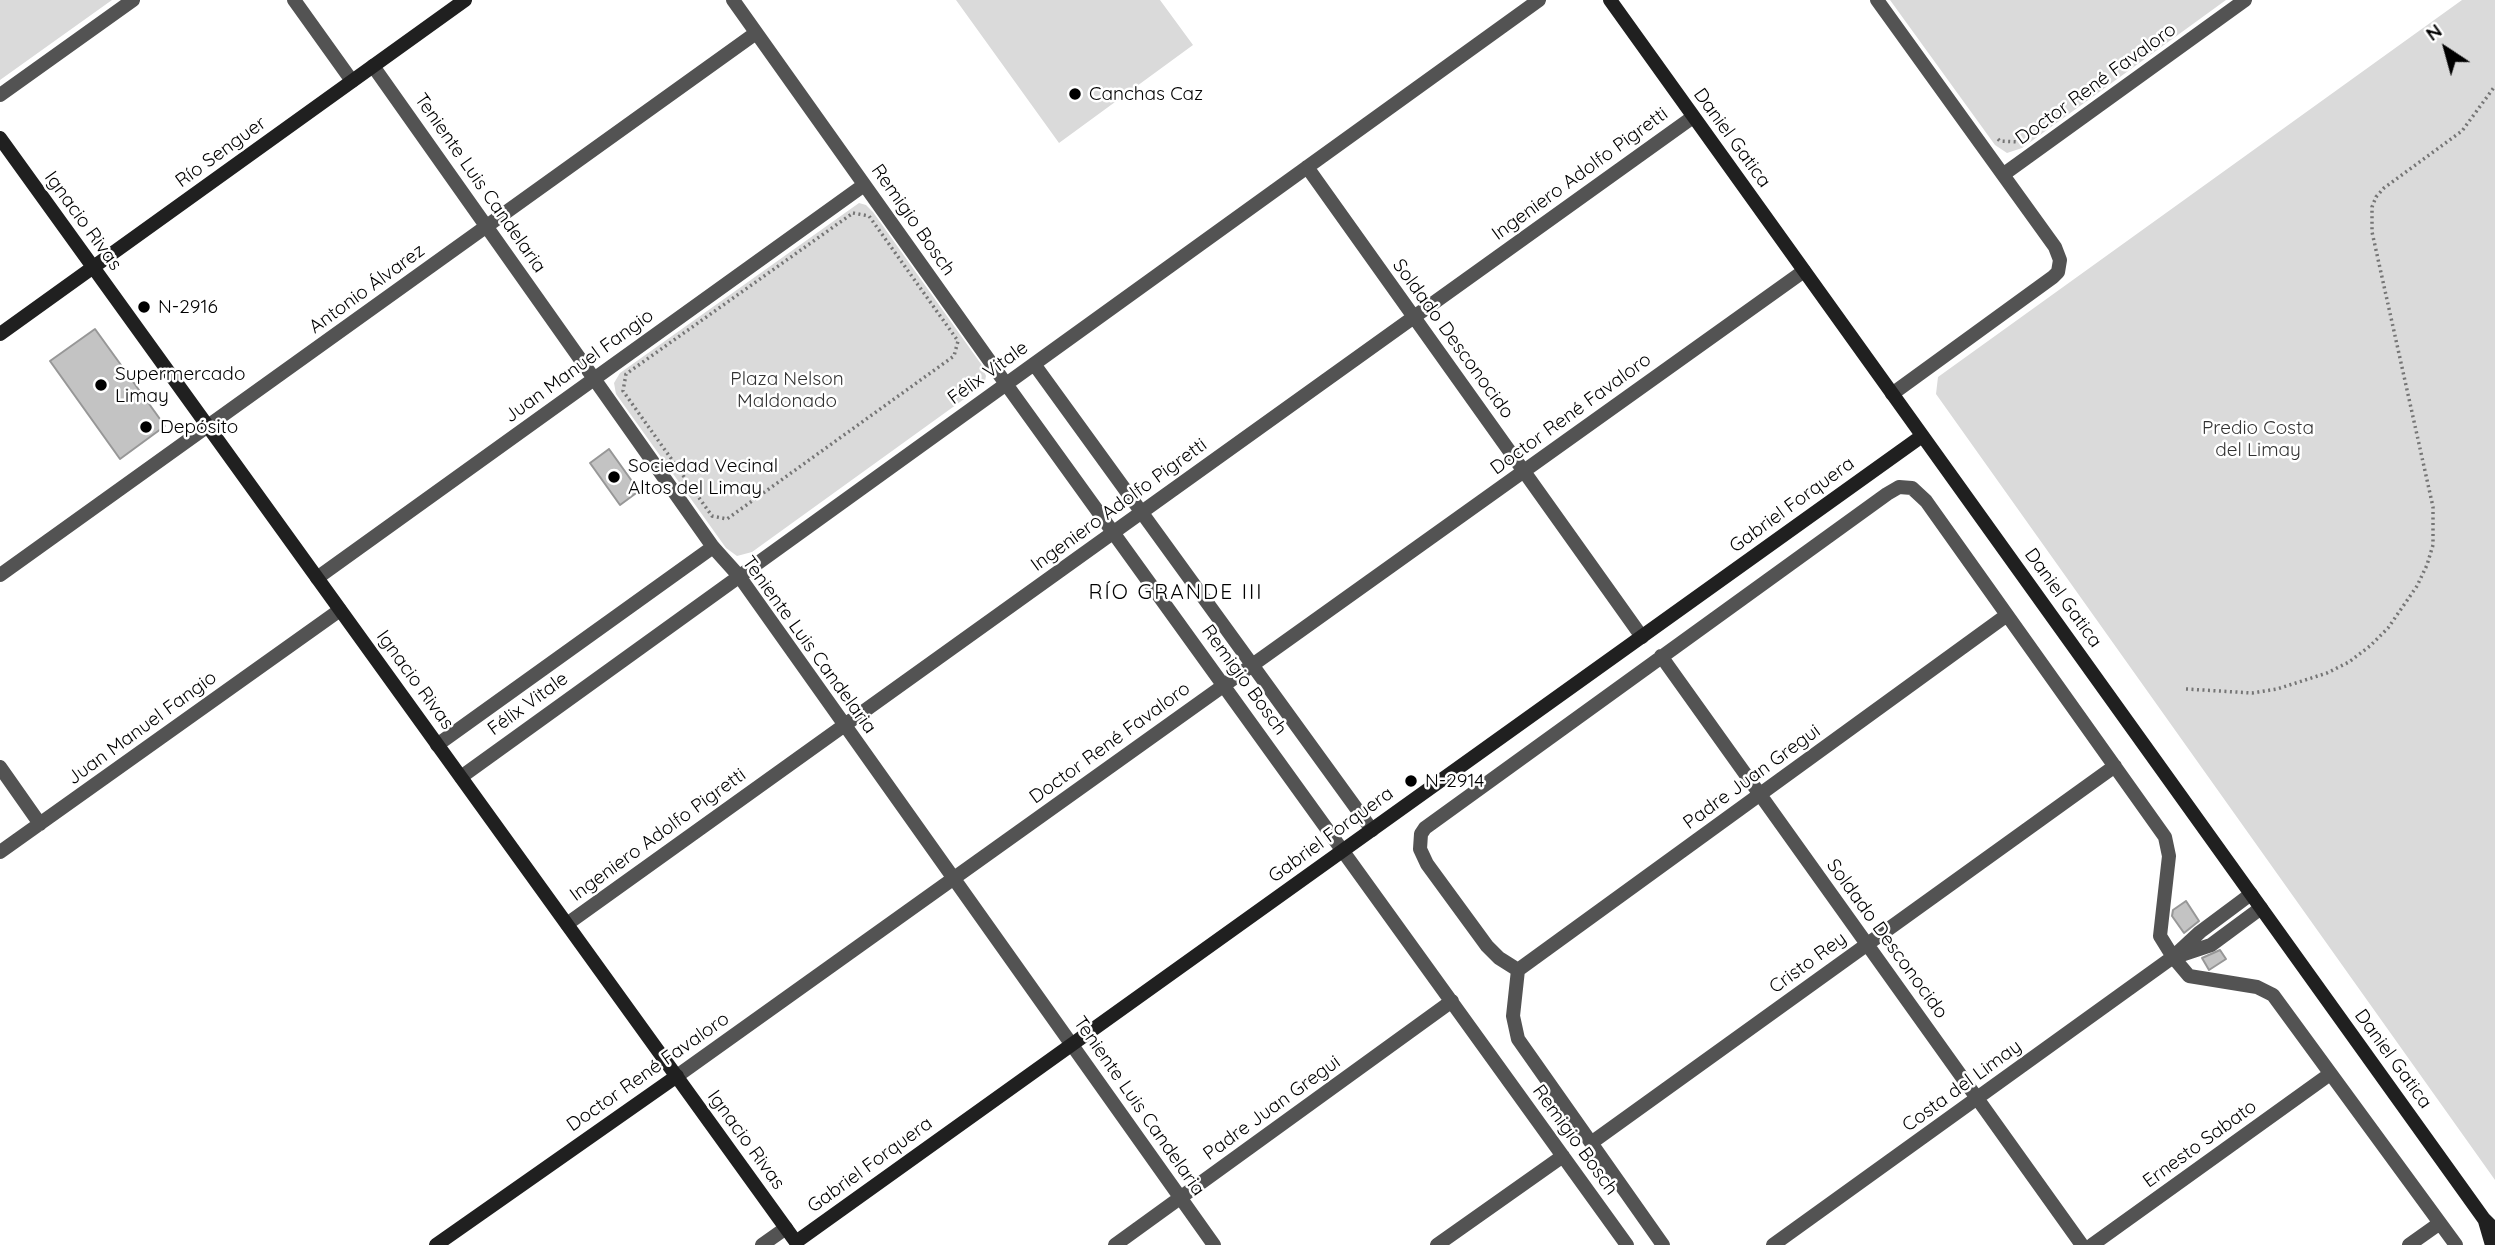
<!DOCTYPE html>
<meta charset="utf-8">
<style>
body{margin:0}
#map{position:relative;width:2495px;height:1245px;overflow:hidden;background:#fff;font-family:Quicksand,sans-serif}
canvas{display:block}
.north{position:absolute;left:2411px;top:14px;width:70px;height:70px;-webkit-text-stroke:5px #fff;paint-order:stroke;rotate:324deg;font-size:19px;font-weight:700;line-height:28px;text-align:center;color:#000}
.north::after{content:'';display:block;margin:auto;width:24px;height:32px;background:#000;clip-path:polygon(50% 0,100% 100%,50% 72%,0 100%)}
</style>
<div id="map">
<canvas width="2495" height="1245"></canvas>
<div class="north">N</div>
</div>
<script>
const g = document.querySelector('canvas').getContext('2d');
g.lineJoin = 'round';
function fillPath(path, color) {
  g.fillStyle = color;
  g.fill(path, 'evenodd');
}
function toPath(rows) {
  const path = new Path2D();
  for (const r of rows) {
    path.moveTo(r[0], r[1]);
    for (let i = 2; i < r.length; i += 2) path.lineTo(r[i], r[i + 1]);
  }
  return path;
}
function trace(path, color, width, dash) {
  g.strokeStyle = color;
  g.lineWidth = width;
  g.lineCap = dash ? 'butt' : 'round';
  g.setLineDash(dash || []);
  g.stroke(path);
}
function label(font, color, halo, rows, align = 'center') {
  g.font = font + ' Quicksand,sans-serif';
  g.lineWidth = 5;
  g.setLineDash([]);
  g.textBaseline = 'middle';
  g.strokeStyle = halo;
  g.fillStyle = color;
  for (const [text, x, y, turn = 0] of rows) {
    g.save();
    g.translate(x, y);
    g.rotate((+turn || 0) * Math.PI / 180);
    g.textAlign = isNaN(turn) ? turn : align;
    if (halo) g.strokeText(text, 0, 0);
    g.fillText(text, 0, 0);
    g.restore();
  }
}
const green = toPath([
 [0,0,112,0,0,80],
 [956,0,1160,0,1193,45,1059,143],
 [1890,0,2226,0,2022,148,2007,153,1995,145],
 [2462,0,2495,0,2495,1180,1936,394,1938,377],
 [859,203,866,205,873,212,981,364,986,376,985,381,978,389,752,552,737,556,726,548,616,394,614,383,620,373]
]);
const building = toPath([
 [95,329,165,426,120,459,50,361,95,329],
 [609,449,639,491,620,505,590,463,609,449],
 [2186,901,2199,921,2184,933,2172,916,2173,910,2186,901],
 [2220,950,2226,959,2209,970,2202,958,2220,950]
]);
const path = toPath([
 [1998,139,2000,141,2018,142,2020,140],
 [853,213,869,216,958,341,954,356,727,519,712,516,623,391,626,374,853,213],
 [2186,689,2252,693,2277,689,2327,673,2349,662,2370,646,2388,628,2417,586,2427,565,2433,545,2433,507,2372,232,2372,207,2376,197,2384,188,2462,131,2495,86]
]);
const street = toPath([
 [294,0,352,81],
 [733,0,1006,384,1627,1245],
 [1877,0,2055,247,2060,260,2058,272,2053,277,1892,394],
 [373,66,713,547,739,576,1214,1245],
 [0,95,133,0],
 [1307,167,1642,637],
 [2004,174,2245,0],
 [1034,364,1372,830],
 [0,575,756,33],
 [317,578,864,185],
 [1661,656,2082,1245],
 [437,745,713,547],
 [0,767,40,824],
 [461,777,1539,0],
 [0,852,340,610],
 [567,924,1693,117],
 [2178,956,2211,945,2261,908],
 [1518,970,1499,958,1487,946,1427,864,1420,849,1421,834,1425,828,1887,494,1899,487,1912,488,1926,501,2165,837,2169,856,2160,936,2173,957,2189,976,2257,987,2273,995,2456,1245],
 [1518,970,2007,615],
 [1518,970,1513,1016,1518,1039,1663,1245],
 [677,1076,1804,271],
 [1591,1143,2115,766],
 [762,1245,786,1228],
 [1115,1245,1452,1001],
 [1437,1245,1563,1156],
 [1773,1245,2173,957,2200,932,2251,894],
 [2092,1245,2330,1074],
 [2409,1245,2440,1223]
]);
const secondary = toPath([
 [1610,0,2484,1219,2495,1230],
 [0,138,796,1242,1922,436],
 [0,334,465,0],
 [2485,1221,2492,1245],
 [436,1245,677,1076]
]);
const markers = [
 [1075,94,7,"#000"],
 [144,307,7,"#000"],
 [101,385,7,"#000"],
 [146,427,7,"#000"],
 [614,477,7,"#000"],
 [1411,781,7,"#000"]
];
const streetNames = [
 ["Doctor René Favaloro",2096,84,-36],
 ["Daniel Gatica",1732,138,54],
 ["Río Senguer",221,152,-36],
 ["Ingeniero Adolfo Pigretti",1580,174,-36],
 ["Teniente Luis Candelaria",480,183,55],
 ["Remigio Bosch",913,220,55],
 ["Ignacio Rivas",83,221,54],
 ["Antonio Álvarez",367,289,-36],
 ["Soldado Desconocido",1453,339,54],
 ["Juan Manuel Fangio",579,366,-36],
 ["Félix Vitale",988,373,-36],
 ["Doctor René Favaloro",1571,414,-36],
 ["Ingeniero Adolfo Pigretti",1119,505,-36],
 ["Gabriel Forquera",1792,505,-36],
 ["Daniel Gatica",2063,598,54],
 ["Teniente Luis Candelaria",809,645,54],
 ["Ignacio Rivas",415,680,54],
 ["Remigio Bosch",1244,680,54],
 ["Félix Vitale",528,704,-36],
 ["Juan Manuel Fangio",142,728,-36],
 ["Doctor René Favaloro",1110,743,-36],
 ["Padre Juan Gregui",1752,777,-36],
 ["Ingeniero Adolfo Pigretti",658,835,-36],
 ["Gabriel Forquera",1331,835,-36],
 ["Soldado Desconocido",1887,939,54],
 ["Cristo Rey",1808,963,-36],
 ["Daniel Gatica",2393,1059,54],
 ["Doctor René Favaloro",648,1072,-35],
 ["Costa del Limay",1962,1086,-36],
 ["Teniente Luis Candelaria",1139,1106,55],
 ["Padre Juan Gregui",1272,1108,-36],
 ["Ignacio Rivas",746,1140,54],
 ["Remigio Bosch",1575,1140,54],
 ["Ernesto Sabato",2200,1144,-36],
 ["Gabriel Forquera",870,1165,-36]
];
const poiNames = [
 ["Canchas Caz",1089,94],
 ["N-2916",158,307],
 ["Supermercado",115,374],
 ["Limay",115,396],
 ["Depósito",160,427],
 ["Sociedad Vecinal",628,466],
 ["Altos del Limay",628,488],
 ["N-2914",1425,781]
];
const parkNames = [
 ["Plaza Nelson",787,379],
 ["Maldonado",787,401],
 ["Predio Costa",2258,428],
 ["del Limay",2258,450]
];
const neighbourhoodNames = [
 ["RÍO GRANDE III",1176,593]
];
fillPath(green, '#dadada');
fillPath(building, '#c3c3c3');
trace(building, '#979797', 2);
trace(path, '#757575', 3.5, [2, 3.5]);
trace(street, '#535353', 14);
trace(secondary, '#202020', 14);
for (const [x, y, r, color] of markers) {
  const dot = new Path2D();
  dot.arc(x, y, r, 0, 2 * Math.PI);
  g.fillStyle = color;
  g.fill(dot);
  trace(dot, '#fff', 2.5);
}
label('19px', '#000', '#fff', streetNames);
label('19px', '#000', '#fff', poiNames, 'left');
label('19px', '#313131', '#fff', parkNames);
g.letterSpacing = '2px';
label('21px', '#000', '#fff', neighbourhoodNames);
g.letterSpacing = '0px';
</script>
